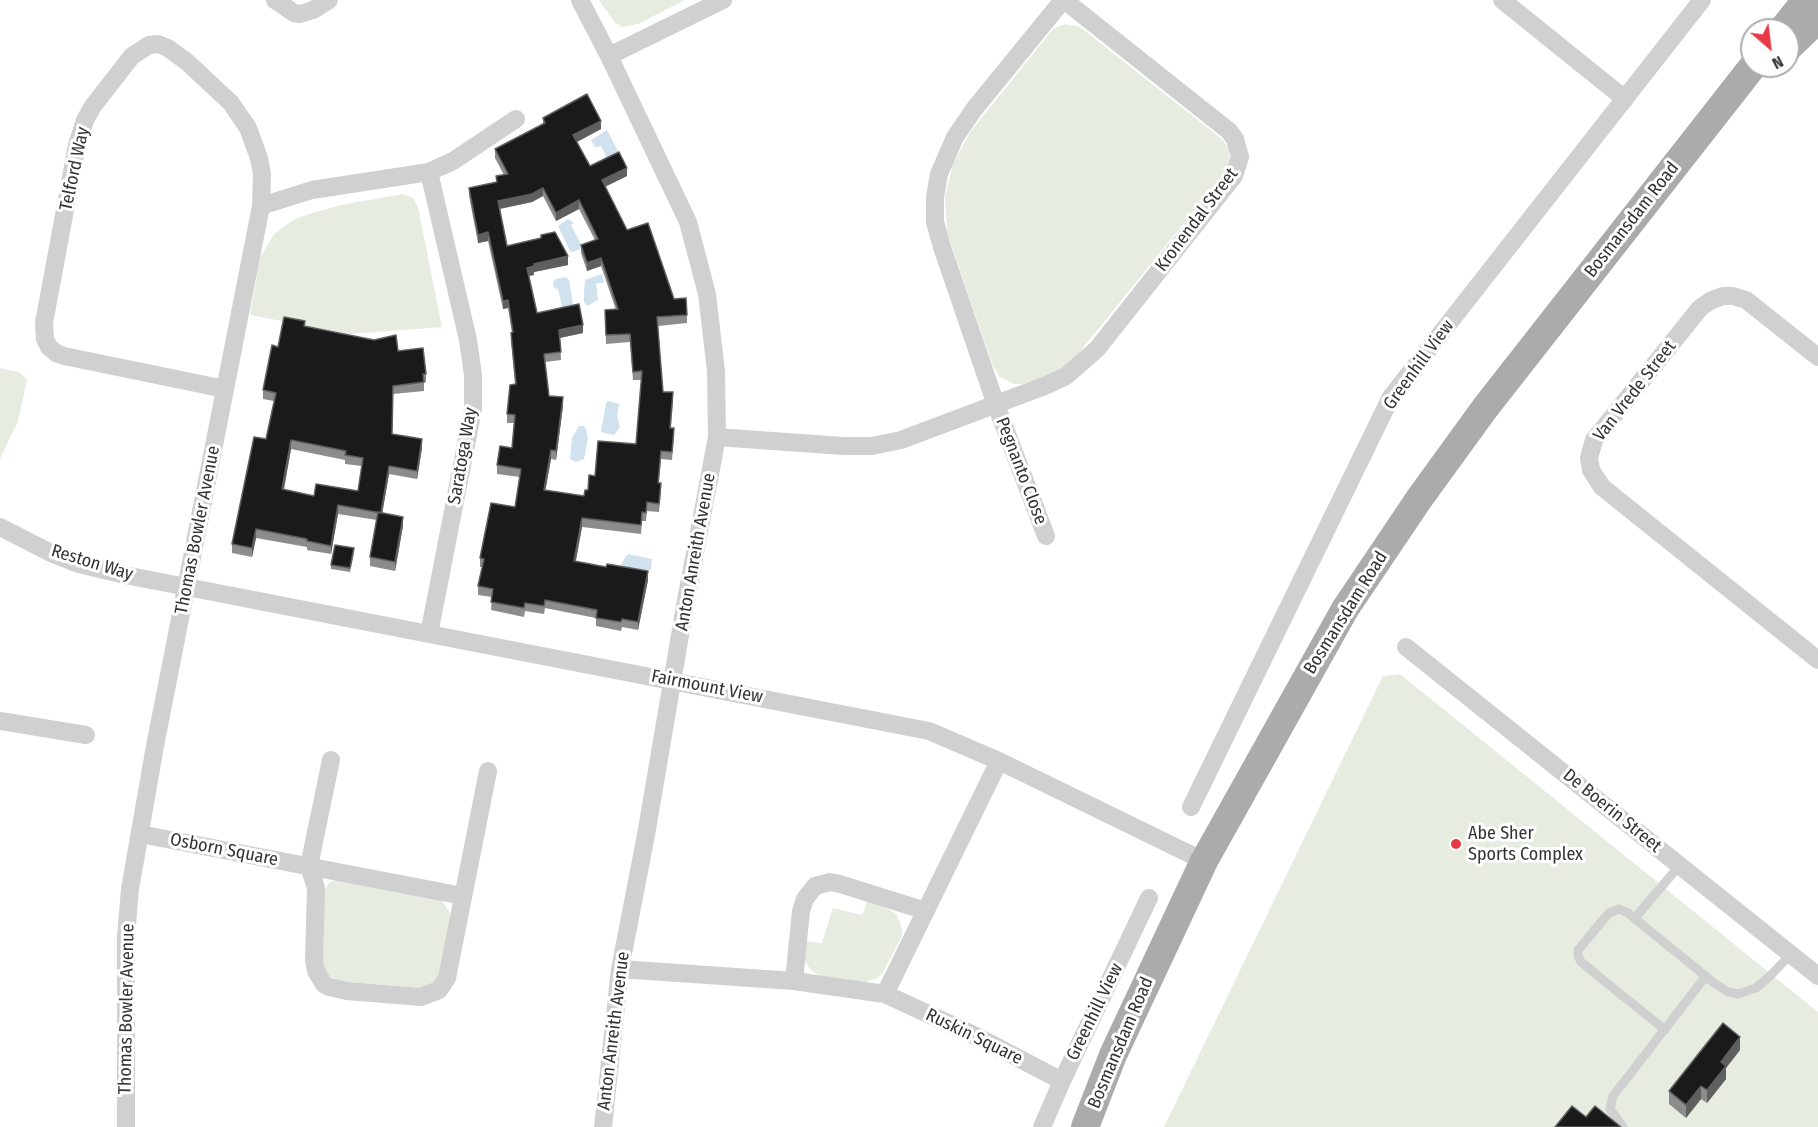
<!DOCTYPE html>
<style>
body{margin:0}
#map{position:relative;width:1818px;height:1127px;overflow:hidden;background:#fff;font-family:"Fira Sans Condensed",sans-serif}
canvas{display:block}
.north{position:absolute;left:1740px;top:18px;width:60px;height:60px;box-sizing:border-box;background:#fff;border:2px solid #adadad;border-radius:50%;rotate:152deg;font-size:16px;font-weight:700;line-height:24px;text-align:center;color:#333}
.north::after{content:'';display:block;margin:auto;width:21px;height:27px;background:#e63946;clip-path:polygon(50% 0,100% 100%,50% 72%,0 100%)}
</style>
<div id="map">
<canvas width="1818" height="1127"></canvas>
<div class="north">N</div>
</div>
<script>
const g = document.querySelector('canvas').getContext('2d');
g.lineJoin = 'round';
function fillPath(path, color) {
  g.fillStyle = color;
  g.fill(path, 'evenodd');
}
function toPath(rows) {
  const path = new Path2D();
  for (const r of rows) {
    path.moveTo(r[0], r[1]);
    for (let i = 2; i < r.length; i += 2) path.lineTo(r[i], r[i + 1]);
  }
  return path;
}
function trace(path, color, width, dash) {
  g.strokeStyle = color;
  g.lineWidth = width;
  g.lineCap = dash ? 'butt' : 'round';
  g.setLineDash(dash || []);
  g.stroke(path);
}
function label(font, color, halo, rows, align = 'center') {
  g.font = font + ' "Fira Sans Condensed",sans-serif';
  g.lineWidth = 6;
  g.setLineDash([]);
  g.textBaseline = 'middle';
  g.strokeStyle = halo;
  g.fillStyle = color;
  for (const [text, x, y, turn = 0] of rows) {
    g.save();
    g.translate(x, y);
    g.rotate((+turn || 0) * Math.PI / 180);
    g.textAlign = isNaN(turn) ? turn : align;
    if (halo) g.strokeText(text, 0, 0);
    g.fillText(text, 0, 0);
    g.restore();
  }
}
const green = toPath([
 [599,0,685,0,638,24,622,27,615,23],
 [1065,24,1080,27,1223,140,1229,149,1230,163,1227,170,1073,360,1048,377,1023,384,1014,384,1000,377,993,366,947,232,945,196,953,164,971,131,1053,29],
 [403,194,413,198,418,207,442,327,350,334,250,315,260,258,274,234,293,220,312,213,341,205],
 [0,368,19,372,27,380,18,421,0,459],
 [1400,674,1818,1012,1818,1127,1164,1127,1383,676],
 [337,880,438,899,443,902,450,913,450,920,438,979,433,984,421,988,337,981,327,974,323,963,323,891,330,882],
 [868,900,890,910,896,914,902,928,902,936,882,974,877,978,865,982,823,977,816,974,810,969,804,959,806,941,822,943,833,908,862,915]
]);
const water = toPath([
 [607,130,620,155,608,160,601,146,595,147,591,140],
 [568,219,574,223,571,225,582,246,580,249,573,252,570,251,558,226],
 [602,274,604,283,596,283,598,300,587,306,584,302,584,293,585,280],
 [566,277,569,280,573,304,573,306,564,309,562,307,558,289,554,288,553,282,556,279],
 [608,401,619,404,617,417,620,427,614,435,604,433,601,431,606,403],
 [579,426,584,426,586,429,588,438,584,459,575,462,570,459,572,438],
 [628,554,652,559,651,570,627,568,620,569,622,562]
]);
const lane = toPath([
 [1635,918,1679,866],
 [1665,1030,1581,962,1578,956,1578,950,1609,913,1619,909,1628,913,1714,983,1728,992,1738,994,1756,988,1770,976,1791,954],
 [1623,1127,1610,1109,1613,1096,1706,976]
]);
const street = toPath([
 [275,0,294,13,300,14,313,10,329,0],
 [580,0,609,56,688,222,707,294,716,371,717,437,685,606,646,835,620,969,603,1127],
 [1502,0,1625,99],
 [609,56,723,0],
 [429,172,468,340,473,375,473,409,429,634],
 [1818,357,1746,300,1733,296,1723,296,1710,301,1700,308,1594,440,1589,458,1591,470,1602,487,1818,660],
 [225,389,64,356,56,353,49,347,45,339,44,323,77,145,85,120,93,106,132,56,149,45,158,44,168,48,187,62,231,103,248,128,259,158,262,174,261,206],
 [717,437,843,446,872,446,901,440,1047,385,1066,376,1097,349,1234,176,1240,157,1235,139,1229,131,1064,0],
 [0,527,51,553,79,564,125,575,929,731,999,761,1204,861],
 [1046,536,996,405,942,247,935,222,935,197,939,174,955,137,975,108,1063,0],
 [1406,647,1818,976],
 [0,721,86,735],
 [331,760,309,866,316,888,314,960,316,971,324,984,329,987,347,991,421,997,439,990,447,978,488,771],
 [1191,807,1391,397,1702,0],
 [140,834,463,896],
 [620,969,794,981,885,994,980,1038,1062,1081],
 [794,981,801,911,805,899,815,886,830,882,840,884,926,911],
 [885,994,999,761],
 [126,1127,126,937,130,889,155,746,261,206,312,190,429,172,453,161,516,119],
 [1042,1127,1062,1081,1149,898]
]);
const primary = toPath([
 [1782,30,1806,0],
 [1788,48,1818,19],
 [1085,1127,1113,1055,1204,861,1345,609,1419,499,1485,408,1753,66]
]);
const wall = toPath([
 [543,118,601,129,577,142,590,166,627,176,605,187,627,230,674,299,687,315,687,323,658,326,663,392,673,401,671,428,674,437,672,460,661,459,659,483,661,492,659,512,647,511,646,521,642,521,641,534,582,527,576,561,648,580,638,630,622,627,621,631,596,626,596,618,545,608,544,614,525,611,524,617,491,610,492,597,478,595,478,586,482,567,480,567,480,558,515,507,520,477,497,474,497,465,512,448,514,423,507,423,507,414,515,384,511,341,511,333,512,333,508,308,503,309,488,241,478,243,469,196,469,188,496,182,496,176,504,175,495,158,495,149,543,125],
 [543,196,556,221,579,209,595,240,581,245,581,253,587,271,601,266,616,310,605,310,606,344,630,342,633,380,642,380,636,444,595,476,584,496,545,490,551,459,556,460,563,406,549,396,545,362,561,360,560,338,583,333,537,313,529,276,534,275,534,272,568,265,541,235,541,239,507,246,500,209,532,202],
 [305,326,398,351,426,374,426,382,424,383,424,391,393,394,392,434,422,448,417,479,389,474,382,513,403,526,395,571,370,566,370,557,377,520,338,514,331,554,307,550,307,547,256,538,252,557,232,553,232,544,266,439,274,401,263,399,263,390,278,347],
 [291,449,345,460,345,464,362,466,358,491,314,496,284,490],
 [354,553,350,572,331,569,331,565],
 [1740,1050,1726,1068,1726,1079,1707,1103,1701,1099,1686,1118,1669,1104,1669,1091]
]);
const shadedWall = toPath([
 [601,121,601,129,573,144,573,135],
 [627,168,627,176,602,188,602,180],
 [543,188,543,196,532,202,498,209,498,201],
 [579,200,579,209,556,221,556,213],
 [488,232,488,241,478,243,478,235],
 [568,256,568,265,534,272,534,275,527,276,527,268,534,264],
 [601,258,601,266,587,271,587,263],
 [508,300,508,308,503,309,503,301],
 [583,325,583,333,559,338,559,330],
 [563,397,563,406,556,460,556,451],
 [422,439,422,448,417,479,417,471],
 [291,440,291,449,282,498,282,489],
 [551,450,551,459,544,499,544,490],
 [389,466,389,474,381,521,381,513],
 [338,505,338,514,331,554,331,546],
 [403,517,403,526,395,571,395,562],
 [582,518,582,527,574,569,574,561],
 [256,529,256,538,252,557,252,548],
 [648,571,648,580,638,630,638,622],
 [1740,1037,1740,1050,1726,1068,1726,1079,1707,1103,1707,1090,1721,1062],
 [1701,1086,1701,1099,1686,1118,1686,1105]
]);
const building = toPath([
 [587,94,601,121,573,135,590,166,619,152,627,168,602,180,627,230,648,223,674,299,686,298,687,315,657,317,663,392,673,392,670,428,674,428,672,452,661,451,658,483,661,483,659,504,647,502,646,513,642,512,641,525,582,518,574,561,606,567,607,564,648,571,638,622,622,619,621,622,596,618,597,610,545,600,544,606,525,603,524,608,491,602,493,589,478,586,484,559,480,558,491,503,515,507,521,469,497,465,500,446,512,448,515,415,507,414,510,385,516,384,511,333,513,332,508,300,503,301,488,232,478,235,469,188,497,182,496,176,508,174,495,149,545,123,543,118,587,94],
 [543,188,556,213,579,200,598,239,581,245,587,263,601,258,618,309,605,310,606,335,630,334,633,372,642,371,636,444,598,441,595,476,589,475,588,490,585,490,584,496,544,490,551,450,556,451,563,397,549,396,544,354,561,352,559,330,583,325,579,304,537,313,527,268,534,266,534,264,568,256,555,232,541,235,541,238,507,246,498,201,532,194,543,188],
 [284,317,305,321,304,326,374,340,396,335,398,351,423,348,426,374,423,374,424,382,393,386,392,434,422,439,417,471,389,466,381,513,338,505,331,546,307,541,307,539,256,529,252,548,232,544,254,437,266,439,276,393,263,390,272,345,278,347,284,317],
 [291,440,346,451,345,455,363,458,358,491,316,484,314,496,282,489,291,440],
 [378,512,403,517,395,562,370,557,378,512],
 [335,545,354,548,350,568,331,565,335,545],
 [1723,1023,1740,1037,1721,1062,1726,1066,1707,1090,1701,1086,1686,1105,1669,1091,1723,1023],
 [1572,1106,1586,1117,1595,1106,1621,1127,1555,1127,1572,1106]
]);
const markers = [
 [1456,844,6,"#e63946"]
];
const streetNames = [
 ["Telford Way",75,169,-78],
 ["Kronendal Street",1197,220,-53],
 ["Bosmansdam Road",1632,220,-52],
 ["Greenhill View",1419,365,-54],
 ["Van Vrede Street",1635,391,-52],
 ["Saratoga Way",463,456,-80],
 ["Pegnanto Close",1021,471,69],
 ["Thomas Bowler Avenue",198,530,-79],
 ["Anton Anreith Avenue",696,552,-80],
 ["Reston Way",92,563,17],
 ["Bosmansdam Road",1346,613,-58],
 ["Fairmount View",707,687,11],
 ["De Boerin Street",1612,811,39],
 ["Osborn Square",224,850,11],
 ["Thomas Bowler Avenue",127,1009,-89],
 ["Greenhill View",1095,1012,-64],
 ["Anton Anreith Avenue",614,1031,-83],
 ["Ruskin Square",974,1037,26],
 ["Bosmansdam Road",1121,1043,-67]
];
const poiNames = [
 ["Abe Sher",1468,834],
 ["Sports Complex",1468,855]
];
fillPath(green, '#e6ecdf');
fillPath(water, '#cfe2ee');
trace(lane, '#d0d0d0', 9);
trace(street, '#d0d0d0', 18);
trace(primary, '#ababab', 28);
fillPath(wall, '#8c8c8c');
fillPath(shadedWall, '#5f5f5f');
fillPath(building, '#1a1a1a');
trace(building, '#5f5f5f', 1.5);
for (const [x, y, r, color] of markers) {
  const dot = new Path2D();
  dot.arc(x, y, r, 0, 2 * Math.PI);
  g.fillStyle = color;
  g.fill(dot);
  trace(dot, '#fff', 2);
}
label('18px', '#333', '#fff', streetNames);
label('18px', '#333', '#fff', poiNames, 'left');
</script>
